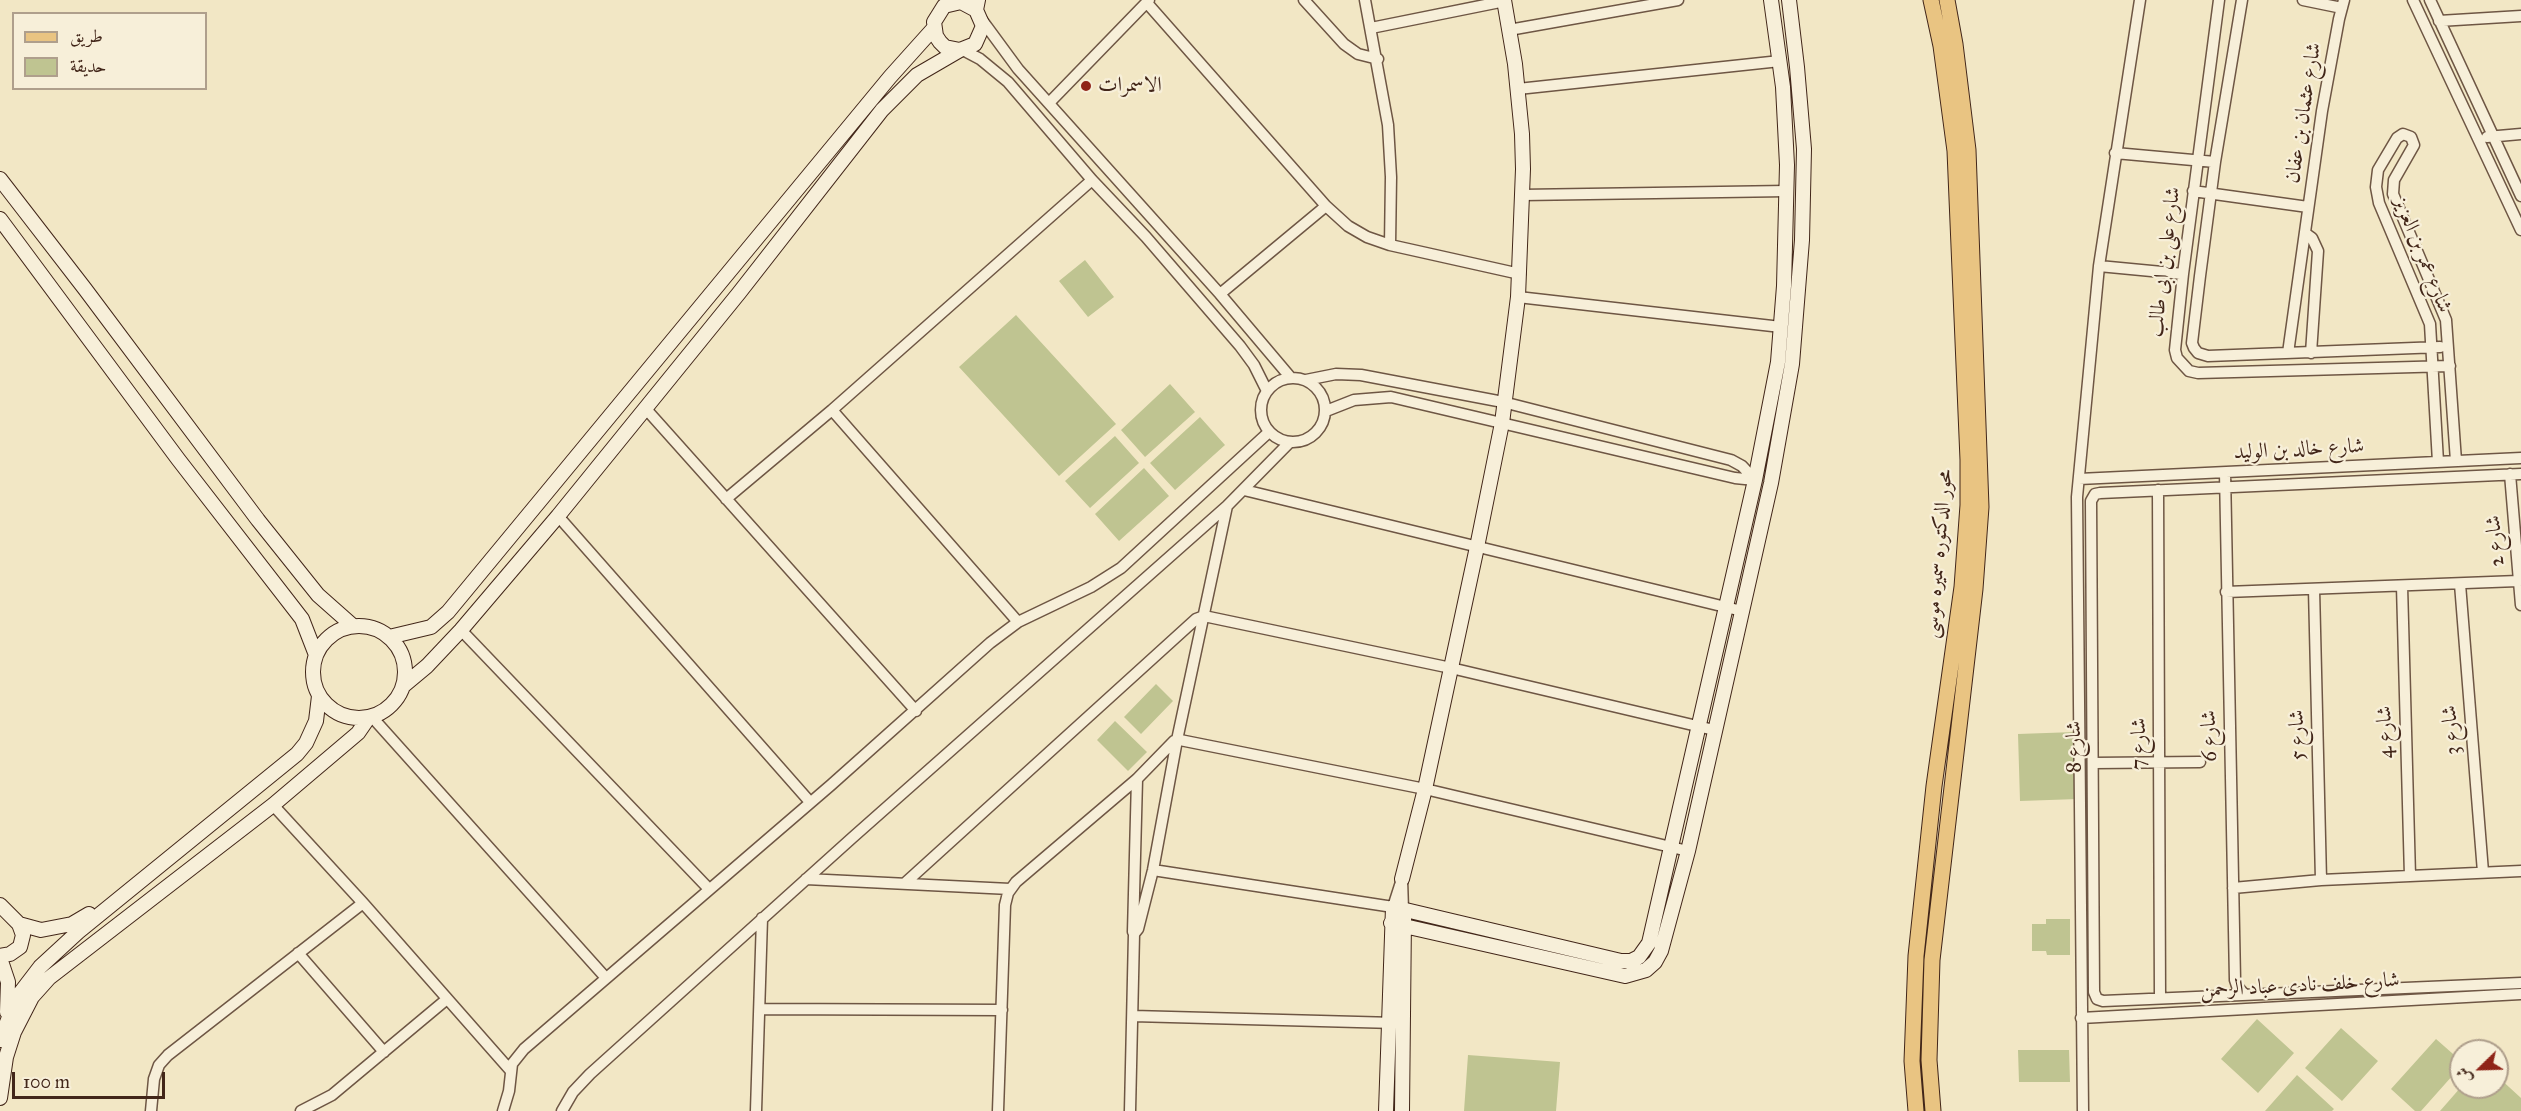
<!DOCTYPE html>
<meta charset="utf-8">
<style>
body{margin:0}
#map{position:relative;width:2521px;height:1111px;overflow:hidden;background:#f2e7c5;font-family:"IM FELL Great Primer",Amiri,serif}
canvas{display:block}
.legend{position:absolute;left:12px;top:12px;width:195px;height:78px;box-sizing:border-box;background:#f7efd9;border:2px solid #af9f8c;margin:0;padding:8px 10px;list-style:none;font-size:18px;color:#422619}
.legend li{display:flex;align-items:center;gap:12px;height:30px}
.legend b{width:30px;border:2px solid #af9f8c}
.north{position:absolute;left:2449px;top:1039px;width:60px;height:60px;box-sizing:border-box;background:#f7efd9;border:2px solid #af9f8c;border-radius:50%;rotate:247deg;font-size:16px;font-weight:700;line-height:24px;text-align:center;color:#422619}
.north::after{content:'';display:block;margin:auto;width:21px;height:27px;background:#8f2418;clip-path:polygon(50% 0,100% 100%,50% 72%,0 100%)}
.scale{position:absolute;left:12px;top:1072px;width:153px;height:27px;box-sizing:border-box;border:3px solid #422619;border-top:0;padding-left:8px;font-size:18px;line-height:21px;white-space:nowrap;color:#422619;-webkit-text-stroke:4px #f7efd9;paint-order:stroke}
</style>
<div id="map">
<canvas width="2521" height="1111"></canvas>
<ul class="legend">
<li><b style="height:8px;background:#e9c482"></b>طريق</li>
<li><b style="height:16px;background:#bfc491"></b>حديقة</li>
</ul>
<div class="north">ش</div>
<div class="scale">100 m</div>
</div>
<script>
const g = document.querySelector('canvas').getContext('2d');
g.lineJoin = 'round';
function fillPath(path, color) {
  g.fillStyle = color;
  g.fill(path, 'evenodd');
}
function toPath(rows) {
  const path = new Path2D();
  for (const r of rows) {
    if (r.length === 3) {
      path.moveTo(r[0] + r[2], r[1]);
      path.arc(r[0], r[1], r[2], 0, 2 * Math.PI);
      continue;
    }
    path.moveTo(r[0], r[1]);
    for (let i = 2; i < r.length; i += 2) path.lineTo(r[i], r[i + 1]);
  }
  return path;
}
function trace(path, color, width, dash) {
  g.strokeStyle = color;
  g.lineWidth = width;
  g.lineCap = dash ? 'butt' : 'round';
  g.setLineDash(dash || []);
  g.stroke(path);
}
function label(font, color, halo, rows, align = 'center') {
  g.font = font + ' "IM FELL Great Primer",Amiri,serif';
  g.lineWidth = 4.5;
  g.setLineDash([]);
  g.textBaseline = 'middle';
  g.strokeStyle = halo;
  g.fillStyle = color;
  for (const [text, x, y, turn = 0] of rows) {
    g.save();
    g.translate(x, y);
    g.rotate((+turn || 0) * Math.PI / 180);
    g.textAlign = isNaN(turn) ? turn : align;
    if (halo) g.strokeText(text, 0, 0);
    g.fillText(text, 0, 0);
    g.restore();
  }
}
const green = toPath([
 [1085,260,1114,297,1088,317,1059,281],
 [1016,315,1116,424,1059,476,959,367],
 [1170,384,1195,412,1145,457,1121,430],
 [1200,417,1225,445,1175,490,1150,463],
 [1115,436,1139,463,1090,508,1065,481],
 [1144,468,1169,496,1119,541,1095,514],
 [1156,684,1173,701,1141,734,1124,717],
 [1115,721,1147,752,1128,771,1097,740],
 [2075,732,2078,799,2020,801,2018,734],
 [2046,919,2070,919,2070,955,2047,955,2046,951,2032,951,2032,924,2046,924],
 [2257,1019,2294,1053,2258,1093,2221,1059],
 [2341,1028,2378,1061,2342,1101,2305,1068],
 [2436,1039,2461,1061,2461,1066,2421,1111,2415,1111,2391,1089],
 [2018,1050,2069,1050,2070,1082,2019,1082],
 [1468,1055,1560,1062,1556,1111,1464,1111],
 [2297,1075,2334,1109,2332,1111,2265,1111],
 [2497,1076,2521,1098,2521,1111,2440,1111,2461,1087,2497,1087]
]);
const street = toPath([
 [1304,0,1344,44,1358,54,1378,59],
 [1365,0,1388,125,1391,177,1390,245],
 [2219,0,2183,274,2175,350,2177,358,2189,371,2198,373,2450,366],
 [2242,0,2215,162,2200,276,2192,343,2194,348,2198,353,2208,356,2440,347],
 [2303,0,2342,8],
 [2413,0,2521,230],
 [2430,0,2521,196],
 [1147,3,1326,206,1348,226,1367,237,1390,245,1520,274],
 [982,20,1018,69,1220,294,1291,378],
 [2439,21,2521,16],
 [1371,28,1505,1],
 [1509,30,1678,0],
 [963,50,980,59,1008,82,1092,180,1146,237,1240,346,1254,365,1267,391],
 [1518,89,1780,61],
 [1049,103,1149,0],
 [2487,137,2521,134],
 [2115,153,2215,162],
 [2193,191,2308,207],
 [1522,195,1787,191],
 [2305,233,2312,238,2318,251,2311,353],
 [2099,266,2183,274],
 [1220,294,1326,206],
 [1518,297,1781,327],
 [2288,353,2322,111,2339,19,2344,0],
 [1293,410,32],
 [1306,380,1336,374,1361,375,1503,402,1731,460,1742,466,1755,480],
 [646,409,916,711],
 [832,410,1018,622],
 [1326,411,1354,400,1391,397,1735,478,1755,480],
 [2438,462,2430,324,2379,203,2376,187,2378,170,2397,138,2403,134,2411,137,2414,145,2394,180,2393,194,2446,320,2456,461],
 [2225,473,2235,980,2237,986,2245,995],
 [2510,474,2521,605],
 [2521,474,2100,493,2095,494,2091,501,2094,992,2097,999,2103,1001,2521,983],
 [2079,479,2521,458],
 [1244,490,1742,611],
 [2158,490,2160,998],
 [726,499,832,410,1092,180],
 [558,516,810,802],
 [2460,584,2483,872],
 [2402,586,2410,876],
 [2314,589,2321,880],
 [2226,592,2518,581],
 [461,630,709,889],
 [372,717,606,978],
 [2094,763,2200,762],
 [273,805,363,903,510,1070],
 [1153,870,1393,907,1402,879],
 [806,879,1010,889],
 [1402,879,1403,910],
 [904,884,1196,619,1204,616,1451,668,1714,730],
 [2233,888,2321,880,2521,871],
 [1133,932,1137,779],
 [298,953,384,1052],
 [760,1009,1002,1010],
 [1133,1016,1395,1023],
 [2081,1018,2521,994],
 [151,1111,154,1079,159,1065,168,1055,363,903],
 [301,1111,332,1095,447,999],
 [503,1111,509,1091,512,1064,524,1049,831,785,990,643,1018,622,1091,587,1121,568,1269,432],
 [562,1111,573,1092,590,1074,852,838,1227,506,1289,443],
 [756,1111,762,918],
 [998,1111,1005,905,1008,893,1016,882,1137,779,1174,741,1180,740,1425,789,1688,851],
 [1130,1111,1134,934,1138,929,1153,870,1177,740,1227,506],
 [2083,1111,2077,497,2099,266,2140,0]
]);
const secondary = toPath([
 [976,10,961,2,944,6,934,22,936,36,940,42,945,47,960,50,975,44,983,26,976,10,978,0],
 [0,179,85,289,258,520,318,595,353,626],
 [0,219,178,459,302,619,316,655],
 [359,672,46],
 [389,637,431,627,448,612,890,77,934,28],
 [403,686,427,666,461,630,558,516,739,293,882,110,917,75,960,50],
 [1402,879,1425,789,1477,547,1502,423,1518,297,1523,169,1522,134,1515,64,1504,0],
 [0,905,19,924,41,930,72,924,89,914],
 [1391,923,1625,976,1646,970,1655,962,1661,951,1688,851,1771,483,1792,364,1802,240,1804,149,1797,67,1789,0],
 [0,956,10,954,20,947,23,935,19,924],
 [0,958,8,982,7,1012],
 [0,1040,17,997,40,967,78,932,297,754,306,743,316,721,319,696],
 [0,1098,6,1057,14,1032,32,997,49,978,273,805,358,733,369,717],
 [1386,1111,1393,907,1621,961,1631,961,1639,957,1649,943,1755,480,1778,362,1784,286,1787,165,1783,87,1771,0],
 [1402,1111,1404,918]
]);
const primary = toPath([
 [1916,1111,1912,1061,1916,956,1934,786,1962,587,1968,505,1968,460,1955,151,1941,46,1931,0],
 [1933,1111,1929,1060,1932,960,1975,589,1981,507,1968,150,1955,44,1947,0]
]);
const markers = [
 [1086,86,6,"#8f2418"]
];
const poiNames = [
 ["الاسمرات",1098,86]
];
const streetNames = [
 ["شارع عثمان بن عفان",2304,113,-81],
 ["شارع عمر بن العزيز",2422,255,68],
 ["شارع على بن ابى طالب",2165,262,-83],
 ["شارع خالد بن الوليد",2299,450,-3],
 ["شارع 2",2496,541,-95],
 ["محور الدكتوره سميره موسى",1939,554,-85],
 ["شارع 3",2452,730,-95],
 ["شارع 4",2386,732,-92],
 ["شارع 5",2298,735,-91],
 ["شارع 6",2210,736,-91],
 ["شارع 7",2140,744,-90],
 ["شارع 8",2075,747,-90],
 ["شارع خلف نادى عباد الرحمن",2300,986,-3]
];
fillPath(green, '#bfc491');
trace(street, '#6e5644', 13);
trace(secondary, '#422619', 16);
trace(primary, '#422619', 17);
trace(street, '#f7efd9', 10);
trace(secondary, '#f7efd9', 14);
trace(primary, '#e9c482', 15);
for (const [x, y, r, color] of markers) {
  const dot = new Path2D();
  dot.arc(x, y, r, 0, 2 * Math.PI);
  g.fillStyle = color;
  g.fill(dot);
  trace(dot, '#f7efd9', 2);
}
label('21px', '#422619', '#f7efd9', poiNames, 'left');
label('21px', '#422619', '#f7efd9', streetNames);
</script>
